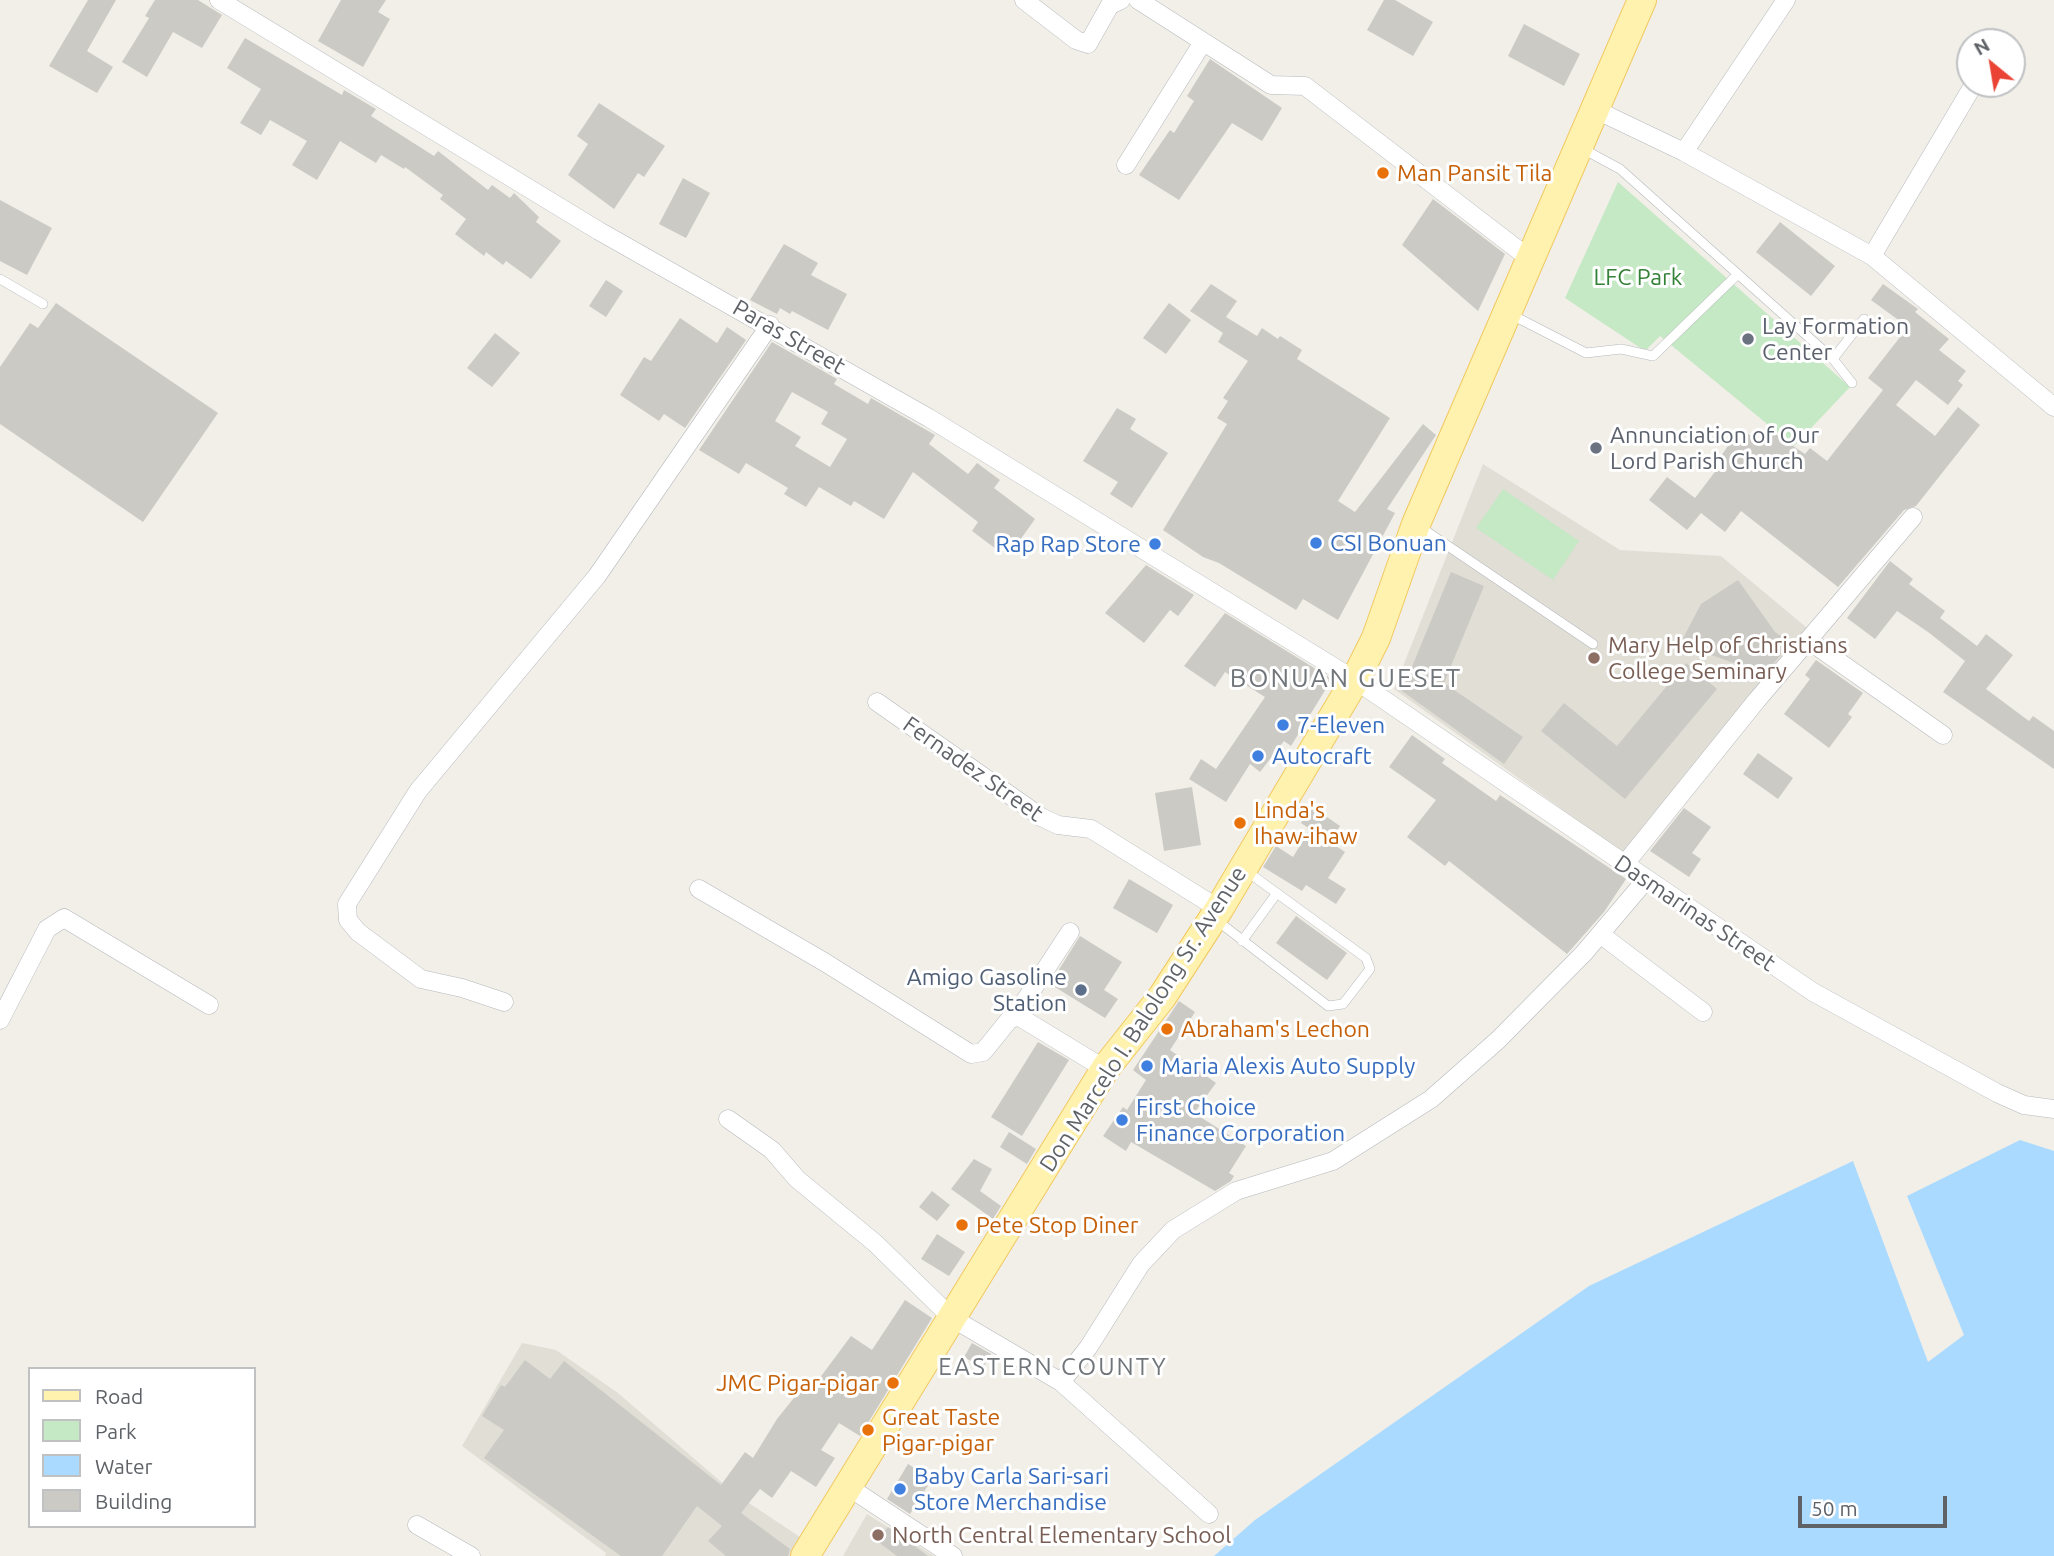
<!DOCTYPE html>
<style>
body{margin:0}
#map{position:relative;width:2054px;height:1556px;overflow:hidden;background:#f1efe8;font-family:Ubuntu,sans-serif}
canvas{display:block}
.legend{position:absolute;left:28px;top:1367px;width:228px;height:161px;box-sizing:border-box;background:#fff;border:2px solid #bfc1c3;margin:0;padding:9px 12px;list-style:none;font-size:21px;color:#5f6368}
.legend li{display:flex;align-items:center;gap:14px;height:35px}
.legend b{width:35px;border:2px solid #bfc1c3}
.north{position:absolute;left:1956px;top:28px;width:70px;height:70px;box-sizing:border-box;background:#fff;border:2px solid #bfc1c3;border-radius:50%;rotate:330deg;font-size:19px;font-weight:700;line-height:28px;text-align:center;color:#5f6368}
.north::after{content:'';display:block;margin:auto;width:24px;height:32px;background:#ea4335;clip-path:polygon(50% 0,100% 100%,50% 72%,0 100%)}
.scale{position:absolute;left:1798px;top:1496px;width:149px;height:32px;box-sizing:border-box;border:4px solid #5f6368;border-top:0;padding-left:9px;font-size:21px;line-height:24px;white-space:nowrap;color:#5f6368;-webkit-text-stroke:5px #fff;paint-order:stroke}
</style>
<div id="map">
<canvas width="2054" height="1556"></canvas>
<ul class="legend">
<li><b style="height:9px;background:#fff2af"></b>Road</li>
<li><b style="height:19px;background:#c5e8c5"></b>Park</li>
<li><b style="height:19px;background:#aadaff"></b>Water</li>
<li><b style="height:19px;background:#cccac5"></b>Building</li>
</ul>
<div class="north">N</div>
<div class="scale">50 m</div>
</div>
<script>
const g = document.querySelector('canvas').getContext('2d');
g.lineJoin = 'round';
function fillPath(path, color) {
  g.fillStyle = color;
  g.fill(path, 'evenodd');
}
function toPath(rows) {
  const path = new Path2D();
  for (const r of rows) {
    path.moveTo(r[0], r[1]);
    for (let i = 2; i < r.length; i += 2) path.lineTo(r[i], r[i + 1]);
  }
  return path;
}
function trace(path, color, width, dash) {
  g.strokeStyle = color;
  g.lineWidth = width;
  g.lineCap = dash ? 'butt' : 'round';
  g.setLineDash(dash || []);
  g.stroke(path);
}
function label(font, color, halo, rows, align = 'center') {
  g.font = font + ' Ubuntu,sans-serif';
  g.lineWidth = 6;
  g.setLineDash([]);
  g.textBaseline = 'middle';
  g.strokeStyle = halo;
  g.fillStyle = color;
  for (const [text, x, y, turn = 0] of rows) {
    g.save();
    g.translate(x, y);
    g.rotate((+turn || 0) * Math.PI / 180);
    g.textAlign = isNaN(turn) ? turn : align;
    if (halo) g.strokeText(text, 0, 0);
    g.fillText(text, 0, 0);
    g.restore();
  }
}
const education = toPath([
 [1483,464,1620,550,1721,556,1807,628,1623,853,1394,689],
 [522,1343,556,1350,618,1393,734,1493,803,1539,793,1556,605,1556,606,1553,462,1446],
 [867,1514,934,1556,843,1556]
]);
const green = toPath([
 [1618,182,1850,387,1794,446,1660,336,1645,351,1565,298],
 [1503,489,1579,541,1553,580,1476,528]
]);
const water = toPath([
 [2020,1140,2054,1151,2054,1556,1214,1556,1255,1520,1589,1286,1853,1161,1928,1362,1964,1335,1907,1196]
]);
const building = toPath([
 [88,0,116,0,87,51,113,67,97,93,49,66],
 [155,0,198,0,222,15,202,48,173,32,147,77,122,62,149,18,145,16],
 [341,0,386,0,378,12,390,19,363,67,318,41],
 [1384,0,1395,0,1433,22,1413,56,1367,30],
 [1524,24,1580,54,1564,86,1508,56],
 [245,38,342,95,344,90,376,109,371,116,434,156,438,151,488,190,492,185,510,198,514,193,539,217,536,222,561,241,531,279,506,261,503,265,486,252,484,256,455,234,466,219,440,199,443,195,405,167,404,169,381,155,376,163,340,141,317,180,292,165,307,141,270,120,261,135,240,123,261,89,227,68],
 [1210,59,1282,108,1262,141,1232,123,1179,200,1139,175,1170,130,1174,133,1194,101,1187,96],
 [599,103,665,146,644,177,638,173,614,209,568,175,588,144,577,136],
 [683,178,710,193,686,238,659,224],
 [1433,199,1505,254,1478,311,1402,245],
 [0,200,52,228,27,275,0,261],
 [1780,222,1835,266,1811,296,1756,252],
 [784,244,818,263,811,275,847,294,828,330,792,311,790,314,780,308,777,314,750,300],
 [606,280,623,291,606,317,589,306],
 [1211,284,1237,301,1226,317,1257,336,1262,328,1278,339,1280,336,1302,350,1297,359,1390,418,1338,501,1355,512,1423,424,1436,435,1387,509,1395,513,1338,620,1303,599,1296,610,1219,563,1203,557,1163,530,1227,424,1217,418,1228,401,1223,398,1248,361,1218,342,1223,333,1190,311],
 [1883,284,1918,309,1915,312,1949,339,1939,350,1966,371,1958,381,1963,385,1948,405,1916,380,1896,405,1935,436,1958,407,1980,425,1916,506,1904,510,1838,587,1741,511,1725,532,1701,513,1687,530,1649,500,1667,477,1695,498,1721,464,1717,462,1740,428,1762,444,1771,431,1805,454,1810,448,1827,461,1883,390,1868,378,1908,327,1871,300],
 [56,303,218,413,143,522,0,424,0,367,30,323,38,328],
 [1169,303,1191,320,1166,354,1143,338],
 [680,318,717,343,727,327,746,340,685,428,664,414,659,421,620,395,644,357,651,361],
 [495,333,520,353,492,387,467,368],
 [772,342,837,379,834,384,868,404,871,398,935,435,929,444,968,474,977,463,1000,480,994,488,1035,519,1015,547,1008,542,1000,552,972,531,978,522,913,472,884,519,854,501,851,506,819,487,806,507,784,494,788,488,746,463,739,474,699,450],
 [792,392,828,412,821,424,847,439,830,467,795,446,801,437,775,421],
 [1117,408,1136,419,1130,429,1168,453,1132,508,1110,494,1118,482,1083,461],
 [1890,561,1913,579,1909,584,1945,611,1940,618,1977,646,1986,634,2013,655,1986,689,2029,721,2033,716,2054,731,2054,769,1943,692,1965,661,1928,632,1897,611,1875,639,1847,618],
 [1146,565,1194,595,1178,616,1170,610,1144,643,1105,613],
 [1451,572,1484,586,1444,683,1523,737,1504,764,1402,691],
 [1738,580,1775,632,1791,643,1761,678,1748,668,1680,644,1701,604],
 [1225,613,1332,679,1291,746,1284,741,1260,772,1250,764,1226,802,1189,779,1201,759,1216,769,1265,697,1225,672,1215,687,1184,666],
 [1816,660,1863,693,1848,714,1852,717,1829,748,1784,714,1810,679,1805,675],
 [1686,663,1717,689,1625,799,1541,731,1564,703,1617,746],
 [1412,735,1445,759,1442,763,1496,801,1500,795,1626,879,1604,912,1567,954,1449,861,1445,866,1407,837,1436,800,1389,767],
 [1758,753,1793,778,1778,799,1743,774],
 [1192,787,1201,845,1164,851,1155,793],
 [1311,806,1340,826,1330,842,1345,852,1328,878,1346,889,1336,904,1306,885,1302,891,1263,867,1276,846,1293,857,1310,829,1301,823],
 [1684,808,1711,827,1692,853,1701,859,1689,877,1650,851],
 [1129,879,1173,905,1157,933,1113,908],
 [1296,916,1347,953,1327,980,1276,943],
 [1080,936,1122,962,1104,990,1118,999,1105,1018,1050,984],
 [1179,1001,1195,1012,1170,1050,1216,1083,1194,1113,1246,1146,1229,1173,1234,1176,1231,1181,1215,1191,1131,1142,1126,1151,1103,1136,1123,1107,1127,1110,1146,1080,1133,1070],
 [1038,1042,1069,1060,1022,1136,991,1117],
 [1009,1132,1036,1149,1027,1164,1000,1147],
 [974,1159,992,1169,980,1191,1001,1206,993,1219,951,1189],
 [932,1191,950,1205,937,1221,919,1207],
 [937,1234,965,1252,949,1276,921,1259],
 [905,1300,932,1318,860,1436,839,1423,821,1450,835,1458,816,1487,791,1471,772,1498,760,1489,741,1513,790,1549,788,1556,726,1556,708,1541,722,1526,697,1506,662,1556,621,1556,484,1458,504,1430,482,1416,501,1385,505,1387,525,1360,550,1379,564,1361,721,1485,745,1452,753,1458,777,1419,809,1379,816,1383,851,1336,872,1350],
 [972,1343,991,1354,983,1368,964,1357],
 [908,1464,932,1479,910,1514,887,1499],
 [888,1527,897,1533,928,1556,897,1556,877,1541]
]);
const lane = toPath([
 [1583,149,1620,169,1833,359,1852,383],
 [0,279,43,304],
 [1510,314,1586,353,1621,349,1653,356,1738,274],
 [1833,359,1864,319],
 [1420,527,1593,644],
 [1215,919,1328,1006,1343,1004,1370,969,1366,958,1245,870],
 [1242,941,1277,893]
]);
const street = toPath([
 [219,0,599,231,929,418,1355,680,1813,992,1997,1093,2024,1105,2054,1109],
 [1024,0,1076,40,1088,44,1110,5,1121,0],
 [1138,0,1271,85,1305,86,1530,259],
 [1594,109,1684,152,1872,256,2054,407],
 [1684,152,1786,0],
 [1126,165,1203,42],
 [1872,256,1974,84],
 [1808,640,1943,735],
 [877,702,1041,817,1058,825,1091,829,1219,909],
 [1624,865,1757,700,1913,517],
 [699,889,826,963,971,1054,983,1052,1009,1020,1018,1016,1105,1069],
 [1600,934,1703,1012],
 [504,1002,462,988,421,979,358,932,348,920,347,904,418,791,597,576,770,325],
 [1015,1016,1070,932],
 [0,1020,47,929,64,918,209,1005],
 [728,1119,772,1150,797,1179,875,1243,952,1318,1061,1382,1088,1348,1141,1264,1173,1230,1236,1191,1333,1161,1431,1099,1498,1040,1584,953,1645,881],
 [1061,1382,1209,1514],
 [847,1486,953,1556],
 [417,1525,471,1556]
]);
const primary = toPath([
 [805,1556,1105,1069,1162,997,1219,909,1355,680,1376,638,1416,524,1642,0]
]);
const markers = [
 [1383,173,7,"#e8710a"],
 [1748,339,7,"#6b7280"],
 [1596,448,7,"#6b7280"],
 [1316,543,7,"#3f7fe0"],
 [1155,544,7,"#3f7fe0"],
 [1594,658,7,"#8d6e63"],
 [1283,725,7,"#3f7fe0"],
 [1258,756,7,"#3f7fe0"],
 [1240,823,7,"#e8710a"],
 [1081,990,7,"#5c6f8a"],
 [1167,1029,7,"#e8710a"],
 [1147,1066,7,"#3f7fe0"],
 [1122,1120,7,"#3f7fe0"],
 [962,1225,7,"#e8710a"],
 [893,1383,7,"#e8710a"],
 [868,1430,7,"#e8710a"],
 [900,1489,7,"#3f7fe0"],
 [878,1535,7,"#8d6e63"]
];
const foodNames = [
 ["Man Pansit Tila",1397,173],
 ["Linda's",1254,810],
 ["Ihaw-ihaw",1254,836],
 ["Abraham's Lechon",1181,1029],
 ["Pete Stop Diner",976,1225],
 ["JMC Pigar-pigar",879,1383,"right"],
 ["Great Taste",882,1417],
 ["Pigar-pigar",882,1443]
];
const parkNames = [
 ["LFC Park",1638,277]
];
const worshipNames = [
 ["Lay Formation",1762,326],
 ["Center",1762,352],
 ["Annunciation of Our",1610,435],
 ["Lord Parish Church",1610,461]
];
const streetNames = [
 ["Paras Street",789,337,30],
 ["Fernadez Street",973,769,35],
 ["Dasmarinas Street",1695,913,34],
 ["Don Marcelo I. Balolong Sr. Avenue",1143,1019,-57]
];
const shopNames = [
 ["CSI Bonuan",1330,543],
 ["Rap Rap Store",1141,544,"right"],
 ["7-Eleven",1297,725],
 ["Autocraft",1272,756],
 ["Maria Alexis Auto Supply",1161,1066],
 ["First Choice",1136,1107],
 ["Finance Corporation",1136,1133],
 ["Baby Carla Sari-sari",914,1476],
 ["Store Merchandise",914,1502]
];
const educationNames = [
 ["Mary Help of Christians",1608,645],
 ["College Seminary",1608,671],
 ["North Central Elementary School",892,1535]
];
const serviceNames = [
 ["Amigo Gasoline",1067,977],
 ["Station",1067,1003]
];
const neighbourhoodNames = [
 ["EASTERN COUNTY",1053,1367]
];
const quarterNames = [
 ["BONUAN GUESET",1346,678]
];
fillPath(education, '#e1ded6');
fillPath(green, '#c5e8c5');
fillPath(water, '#aadaff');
fillPath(building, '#cccac5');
trace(lane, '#b5b8bc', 10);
trace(street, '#b5b8bc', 19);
trace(primary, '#f2c960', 30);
trace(lane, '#fff', 9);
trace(street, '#fff', 18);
trace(primary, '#fff2af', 28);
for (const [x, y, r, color] of markers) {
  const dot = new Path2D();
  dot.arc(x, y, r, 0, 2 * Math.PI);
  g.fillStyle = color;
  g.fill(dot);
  trace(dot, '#fff', 2.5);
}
label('23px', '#c56008', '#fff', foodNames, 'left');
label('23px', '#348238', '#fff', parkNames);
label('23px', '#5b616d', '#fff', worshipNames, 'left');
label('23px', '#5f6368', '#fff', streetNames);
label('23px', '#366cbe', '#fff', shopNames, 'left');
label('23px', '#785e54', '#fff', educationNames, 'left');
label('23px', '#4e5e75', '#fff', serviceNames, 'right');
g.letterSpacing = '2px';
label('24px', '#70757a', '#fff', neighbourhoodNames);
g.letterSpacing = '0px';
g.letterSpacing = '2px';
label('26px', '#70757a', '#fff', quarterNames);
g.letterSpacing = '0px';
</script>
